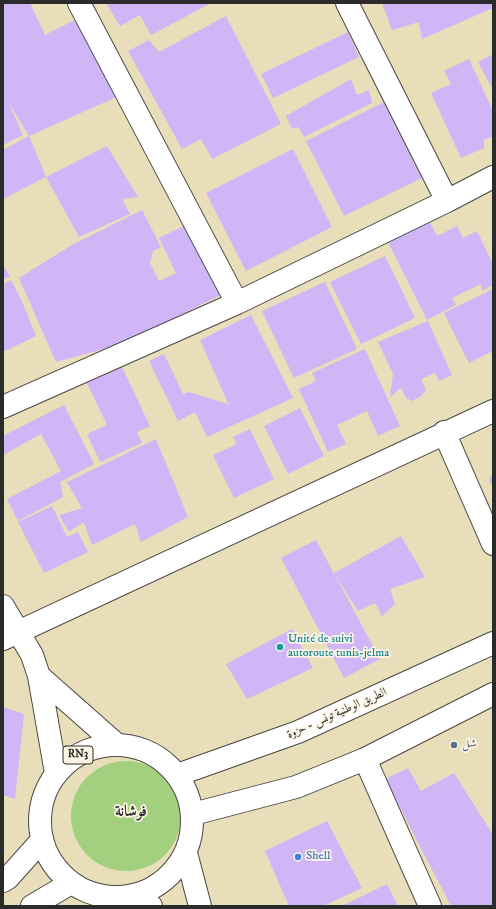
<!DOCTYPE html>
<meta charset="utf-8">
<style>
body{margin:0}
#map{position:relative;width:496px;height:909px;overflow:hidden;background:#e9deba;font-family:"IM FELL DW Pica",serif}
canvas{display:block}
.frame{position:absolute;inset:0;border:4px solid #2b2b2b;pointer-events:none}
</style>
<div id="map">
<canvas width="496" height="909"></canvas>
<div class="frame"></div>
</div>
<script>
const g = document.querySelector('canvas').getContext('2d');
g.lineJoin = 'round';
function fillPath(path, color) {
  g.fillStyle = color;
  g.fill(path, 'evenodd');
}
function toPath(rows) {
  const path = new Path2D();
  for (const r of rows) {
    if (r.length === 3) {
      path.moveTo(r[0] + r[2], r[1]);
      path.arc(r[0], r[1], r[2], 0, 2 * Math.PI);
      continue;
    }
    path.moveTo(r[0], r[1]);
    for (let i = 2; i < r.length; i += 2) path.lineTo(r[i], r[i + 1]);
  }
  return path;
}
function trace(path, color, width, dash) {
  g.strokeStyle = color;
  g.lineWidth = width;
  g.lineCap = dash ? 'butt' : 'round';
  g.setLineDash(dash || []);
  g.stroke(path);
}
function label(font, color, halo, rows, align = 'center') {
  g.font = font + ' "IM FELL DW Pica",Amiri,serif';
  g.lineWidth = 3.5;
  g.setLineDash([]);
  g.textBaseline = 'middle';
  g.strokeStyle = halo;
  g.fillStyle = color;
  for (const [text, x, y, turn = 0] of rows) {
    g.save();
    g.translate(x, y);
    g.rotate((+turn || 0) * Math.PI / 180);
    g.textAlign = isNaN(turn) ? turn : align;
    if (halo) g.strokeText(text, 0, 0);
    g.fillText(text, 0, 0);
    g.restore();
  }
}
const green = toPath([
 [126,816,55]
]);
const building = toPath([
 [3,3,30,3,45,35,81,17,121,95,29,136,8,101,23,135,3,145],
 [106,3,211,3,151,35,140,15,120,26],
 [382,3,493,3,493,8,422,39,419,22,392,30],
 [226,16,281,124,212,159,201,139,182,149,128,51,149,40,159,52],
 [348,32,359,57,273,98,261,74],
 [493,54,493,90,478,62],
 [469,59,493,111,493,136,484,140,484,148,461,158,431,93,451,84,444,71],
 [351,79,357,95,369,90,372,103,304,137,298,127,292,129,286,116],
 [384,102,422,178,344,216,306,141],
 [29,136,46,177,3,199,3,150],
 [107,146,138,197,122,199,130,214,79,237,46,177],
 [293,149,332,227,246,271,206,193],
 [142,210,161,247,153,251,150,263,159,281,176,273,159,238,194,221,229,291,122,344,56,362,19,278,72,245],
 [430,222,437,236,457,226,463,238,477,231,493,264,493,285,482,291,481,284,452,298,456,305,427,320,388,242],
 [385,256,415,318,361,344,330,282],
 [3,265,10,276,3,279],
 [11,280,22,301,36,336,3,352,3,284],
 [325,282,357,349,294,378,262,311],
 [493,289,493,351,469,363,444,313],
 [251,315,293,398,207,437,195,412,178,421,149,361,164,354,183,394,189,392,228,404,232,412,200,340],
 [428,321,452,375,439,381,435,373,421,379,426,390,420,397,412,401,406,398,401,388,390,397,393,374,378,342],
 [365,349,400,426,378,436,367,411,337,425,346,444,328,452,299,389,316,381,312,373],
 [122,367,150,426,137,432,142,443,100,462,87,434,107,425,87,383],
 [64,405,94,464,60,482,63,497,18,521,7,499,61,471,41,434,3,455,3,436],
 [300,408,324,456,288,474,264,426],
 [250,429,274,479,234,498,213,455,237,444,233,437],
 [156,439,188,517,141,542,135,524,92,545,84,522,69,532,59,515,82,508,67,482],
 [493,471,493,487,489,480],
 [52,506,67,537,78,532,88,552,44,573,18,522],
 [401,536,425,577,390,589,395,604,382,616,375,603,358,611,334,573],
 [316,540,380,659,344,678,281,558],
 [292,629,313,668,247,699,226,664],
 [3,707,24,714,15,799,3,795],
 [408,768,421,791,454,773,493,835,493,904,490,906,451,906,385,779],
 [327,821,362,888,323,906,289,906,265,851],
 [387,884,398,906,342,906]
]);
const minor = toPath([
 [79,3,237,303],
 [347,3,447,201],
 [3,407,237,303,447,201,493,177],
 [444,432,493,544],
 [3,639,493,411],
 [365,759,430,906]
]);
const secondary = toPath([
 [3,606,32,655,39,676,56,773],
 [39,676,116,744],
 [186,853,200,906],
 [132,896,151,906]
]);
const primary = toPath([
 [116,821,76],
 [177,775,298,732,493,643],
 [193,814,296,787,365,759,493,694],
 [3,881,8,878,42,840],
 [32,906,71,883]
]);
const markers = [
 [280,647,4,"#0f9aa8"],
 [454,745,4,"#5c6f8a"],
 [298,857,4,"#3f7fe0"]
];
const shields = [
 [78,755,30]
];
const shieldNames = [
 ["RN3",78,755]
];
const cultureNames = [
 ["Unité de suivi",288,640],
 ["autoroute tunis-jelma",288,654]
];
const streetNames = [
 ["الطريق الوطنية تونس - حزوة",337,714,-24]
];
const serviceNames = [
 ["شل",462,745]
];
const shopNames = [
 ["Shell",306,857]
];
const districtNames = [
 ["فوشانة",131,813]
];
fillPath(green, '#a3d07e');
fillPath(building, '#d0b5f7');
trace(minor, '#484640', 24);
trace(secondary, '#484640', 24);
trace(primary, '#484640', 24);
trace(minor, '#fff', 22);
trace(secondary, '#fff', 22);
trace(primary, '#fff', 22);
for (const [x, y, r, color] of markers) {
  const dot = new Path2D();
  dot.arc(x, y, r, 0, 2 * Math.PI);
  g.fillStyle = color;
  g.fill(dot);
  trace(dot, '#fcf5e5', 1.5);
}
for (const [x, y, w] of shields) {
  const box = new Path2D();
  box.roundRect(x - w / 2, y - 9, w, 18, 3);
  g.fillStyle = '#fcf5e5';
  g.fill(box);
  trace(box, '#2b2b2b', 1);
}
label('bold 11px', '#2b2b2b', null, shieldNames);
label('12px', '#0d838f', '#fcf5e5', cultureNames, 'left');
label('12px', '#2b2b2b', '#fcf5e5', streetNames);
label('12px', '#4e5e75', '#fcf5e5', serviceNames, 'left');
label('12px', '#366cbe', '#fcf5e5', shopNames, 'left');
label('bold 16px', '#2b2b2b', '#fcf5e5', districtNames);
</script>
